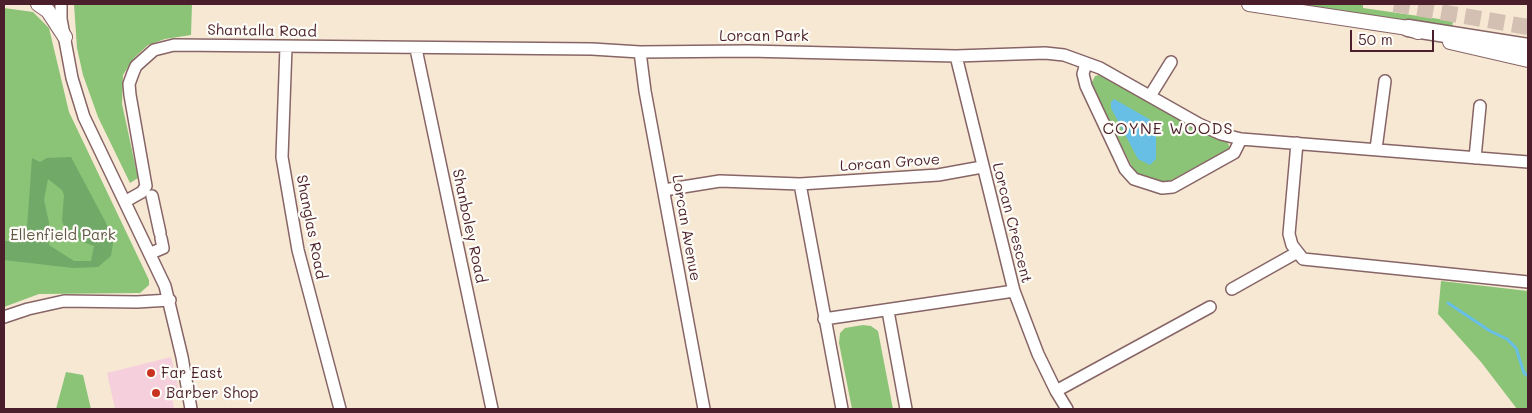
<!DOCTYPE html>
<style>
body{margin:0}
#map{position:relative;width:1532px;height:413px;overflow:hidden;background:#f7e8d4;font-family:Mali,sans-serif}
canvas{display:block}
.frame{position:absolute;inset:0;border:5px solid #4a1f2b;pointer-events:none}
.scale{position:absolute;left:1350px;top:30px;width:84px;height:22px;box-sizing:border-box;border:2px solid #4a1f2b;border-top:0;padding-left:6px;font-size:15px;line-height:18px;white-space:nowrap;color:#4a1f2b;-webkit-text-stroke:4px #fdfcf7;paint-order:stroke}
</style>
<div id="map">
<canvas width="1532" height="413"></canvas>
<div class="frame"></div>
<div class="scale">50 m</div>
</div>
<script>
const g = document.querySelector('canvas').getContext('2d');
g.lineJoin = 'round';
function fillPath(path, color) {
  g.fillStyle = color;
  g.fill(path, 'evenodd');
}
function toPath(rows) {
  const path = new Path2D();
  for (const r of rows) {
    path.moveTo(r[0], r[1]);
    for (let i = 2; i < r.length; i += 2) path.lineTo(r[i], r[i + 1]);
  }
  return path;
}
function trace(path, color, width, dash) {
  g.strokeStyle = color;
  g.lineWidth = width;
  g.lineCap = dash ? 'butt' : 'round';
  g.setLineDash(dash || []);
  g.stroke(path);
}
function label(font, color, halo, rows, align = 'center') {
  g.font = font + ' Mali,sans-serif';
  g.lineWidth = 4.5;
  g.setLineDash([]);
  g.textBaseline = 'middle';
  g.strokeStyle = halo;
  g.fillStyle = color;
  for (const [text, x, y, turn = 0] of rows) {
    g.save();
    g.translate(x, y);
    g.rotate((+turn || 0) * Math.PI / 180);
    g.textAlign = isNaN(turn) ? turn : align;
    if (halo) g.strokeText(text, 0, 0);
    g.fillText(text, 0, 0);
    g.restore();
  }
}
const built = toPath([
 [171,357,179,390,172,396,174,409,115,409,107,373]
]);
const green = toPath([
 [74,4,192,4,191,35,165,39,148,45,134,58,123,75,122,104,138,178,130,183,98,117,83,75,77,48],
 [1289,4,1363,4,1363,8,1453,21,1452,29],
 [4,8,33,12,49,28,69,112,149,280,149,285,140,293,39,294,4,307],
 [1099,75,1200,130,1227,141,1230,148,1166,183,1137,174,1134,171,1091,84,1095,76],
 [1441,281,1528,291,1528,409,1517,409,1481,362,1438,314],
 [863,325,871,326,878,331,893,409,852,409,839,343,840,333,845,328],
 [66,372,83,375,91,409,56,409]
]);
const forest = toPath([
 [71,157,106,223,113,243,111,256,98,267,73,268,4,260,4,241,26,242,32,158,40,162,47,158],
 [48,179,62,190,64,195,62,221,69,237,94,246,91,261,74,261,49,245,49,223,44,200]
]);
const water = toPath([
 [1114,99,1149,119,1156,127,1156,159,1150,165,1138,159,1111,108,1111,102]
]);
const stream = toPath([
 [1448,303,1490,331,1507,339,1516,348,1524,373,1528,376]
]);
const highwayTunnel = toPath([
 [1394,4,1528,27]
]);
const minor = toPath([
 [61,4,61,19,72,78,84,117,165,286,182,357,191,409],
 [286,47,282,157,298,250,340,409],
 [416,49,492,409],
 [640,52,645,91,704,409],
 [956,56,1014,291,1038,354,1056,391,1067,409],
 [1086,63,1083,74,1086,86,1125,169,1134,179,1162,188,1173,187,1234,153,1241,139],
 [1150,96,1171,62],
 [1297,143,1289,234,1292,245,1303,259,1528,282],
 [1376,149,1385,81],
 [1475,158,1480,106],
 [800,184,842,409],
 [664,190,720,181,800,184,938,175,982,167],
 [152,196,160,233],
 [126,201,142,192,146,186,130,95,129,84,133,73,136,66,154,50,174,45,592,49,640,52,748,51,956,56,1045,53,1064,55,1100,68,1199,124,1221,134,1241,139,1528,162],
 [151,253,163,248,161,238],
 [1232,289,1296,253],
 [888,311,906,409],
 [4,317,28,309,64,301,137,302,170,300],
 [824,319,1014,291],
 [1056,391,1210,307]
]);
const major = toPath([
 [38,4,48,11,65,37],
 [1249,4,1408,28,1418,32],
 [1450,42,1528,60]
]);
const highway = toPath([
 [1408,28,1528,47]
]);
const markers = [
 [151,373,5,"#c8321e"],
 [156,393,5,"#c8321e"]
];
const streetNames = [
 ["Shantalla Road",262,31,1],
 ["Lorcan Park",764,36],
 ["Lorcan Grove",890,163,-4],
 ["Lorcan Crescent",1012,223,76],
 ["Shanboley Road",469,226,78],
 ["Shanglas Road",311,227,79],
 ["Lorcan Avenue",686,228,80]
];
const parkNames = [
 ["Ellenfield Park",63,235]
];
const poiNames = [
 ["Far East",161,373],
 ["Barber Shop",166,393]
];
const neighbourhoodNames = [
 ["COYNE WOODS",1168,129]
];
fillPath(built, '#f5cfdb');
fillPath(green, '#8bc377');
fillPath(forest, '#70a968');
fillPath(water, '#68bfe5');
trace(stream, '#68bfe5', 3);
trace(highwayTunnel, '#d4c0b2', 16, [16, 8]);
trace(minor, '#876566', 14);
trace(major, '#876566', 16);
trace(highway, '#876566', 19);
trace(minor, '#fff', 11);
trace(major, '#fff', 14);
trace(highway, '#fff', 16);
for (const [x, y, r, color] of markers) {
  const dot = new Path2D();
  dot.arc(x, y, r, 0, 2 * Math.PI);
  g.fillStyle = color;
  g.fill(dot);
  trace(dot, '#fdfcf7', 2);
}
label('15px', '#4a1f2b', '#fdfcf7', streetNames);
label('15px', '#615846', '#fdfcf7', parkNames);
label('15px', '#4a1f2b', '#fdfcf7', poiNames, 'left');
g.letterSpacing = '1px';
label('16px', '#4a1f2b', '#fdfcf7', neighbourhoodNames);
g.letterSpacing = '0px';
</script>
